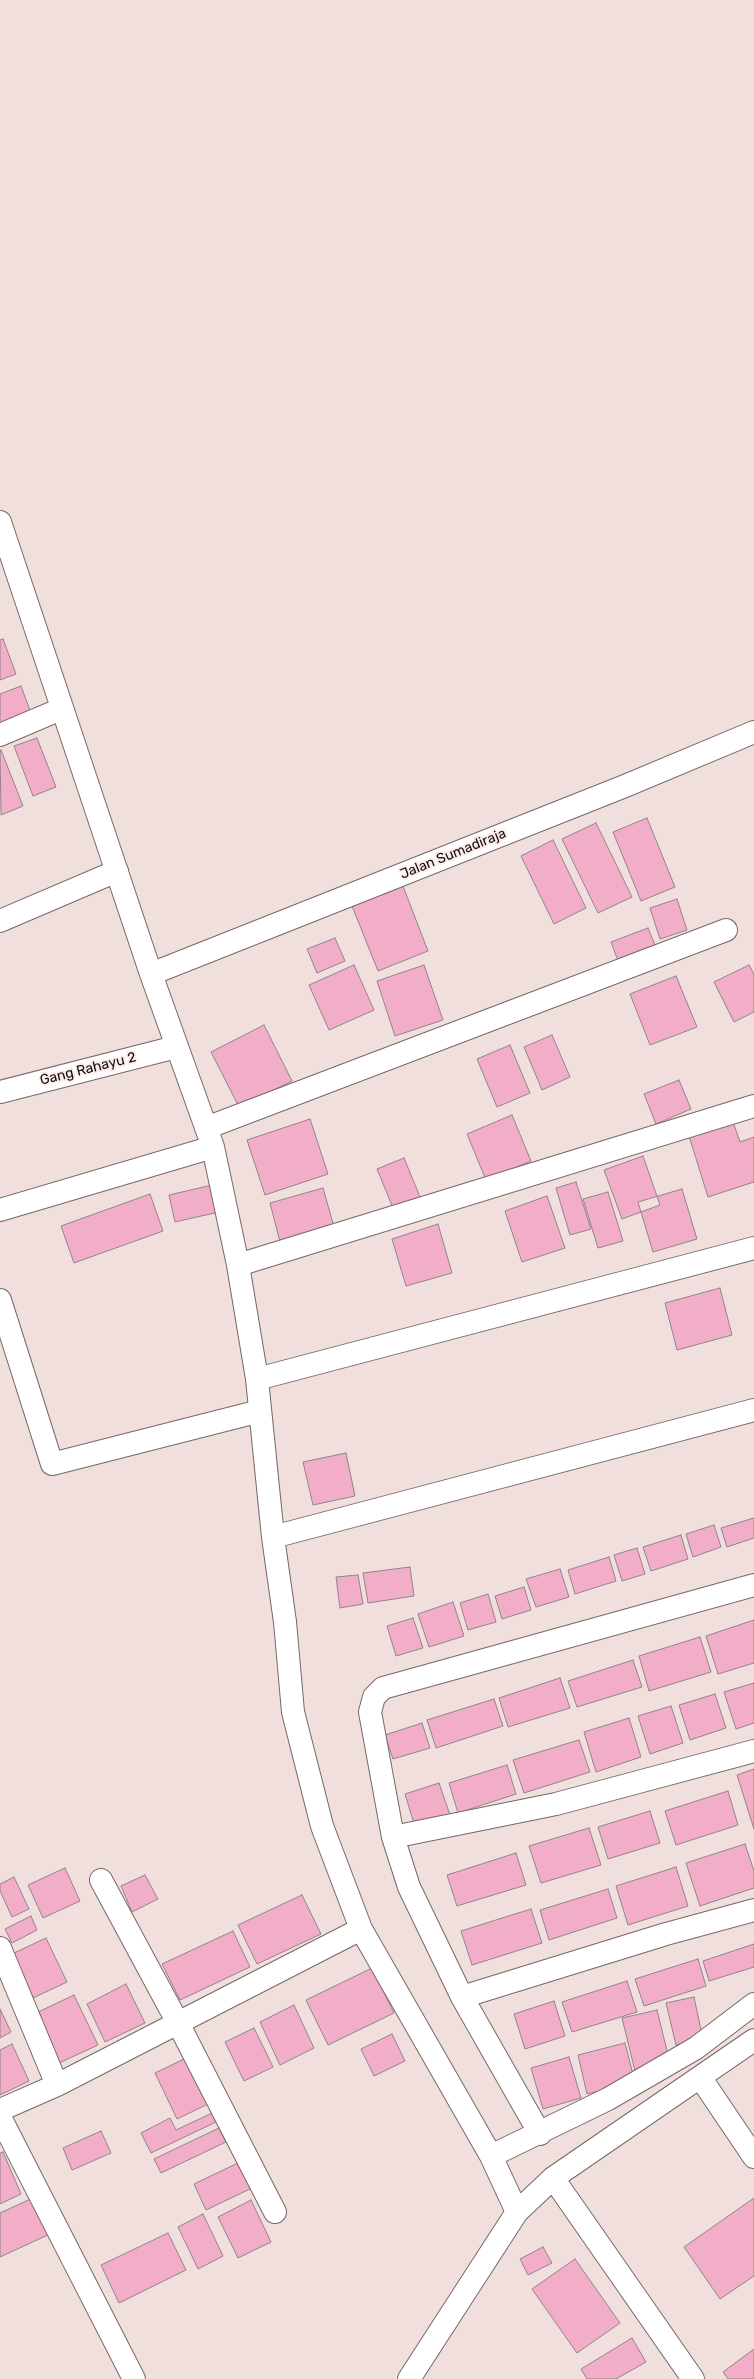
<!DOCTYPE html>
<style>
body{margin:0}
canvas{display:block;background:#f0dfdd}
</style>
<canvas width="754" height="2379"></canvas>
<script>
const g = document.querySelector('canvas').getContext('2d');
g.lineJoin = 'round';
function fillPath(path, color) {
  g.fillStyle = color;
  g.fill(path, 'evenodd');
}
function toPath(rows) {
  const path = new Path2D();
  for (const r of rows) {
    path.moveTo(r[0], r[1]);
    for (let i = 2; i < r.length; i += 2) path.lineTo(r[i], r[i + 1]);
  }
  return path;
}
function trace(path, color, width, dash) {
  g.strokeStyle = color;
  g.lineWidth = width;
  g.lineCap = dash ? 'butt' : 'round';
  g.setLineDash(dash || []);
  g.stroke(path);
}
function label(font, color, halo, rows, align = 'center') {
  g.font = font + ' Rubik,sans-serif';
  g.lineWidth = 4;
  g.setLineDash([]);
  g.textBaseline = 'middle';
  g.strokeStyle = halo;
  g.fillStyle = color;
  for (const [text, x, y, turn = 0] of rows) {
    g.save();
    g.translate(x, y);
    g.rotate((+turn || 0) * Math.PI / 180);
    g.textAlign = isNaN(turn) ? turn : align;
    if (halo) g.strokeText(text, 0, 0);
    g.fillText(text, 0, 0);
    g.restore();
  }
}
const building = toPath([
 [3,639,16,674,0,680,0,640,3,639],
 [21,686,32,716,0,729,0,694,21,686],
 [37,738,56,787,33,796,14,746,37,738],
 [1,750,23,806,1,815,0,751,1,750],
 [647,818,675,887,641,901,613,832,647,818],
 [596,823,632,897,598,913,562,839,596,823],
 [553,840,586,908,554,924,521,856,553,840],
 [401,881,428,951,378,971,350,901,401,881],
 [677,899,687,930,660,939,650,908,677,899],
 [648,928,655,945,618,961,611,942,648,928],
 [335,938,345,961,317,973,307,949,335,938],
 [354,965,374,1010,329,1030,309,985,354,965],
 [424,965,443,1020,395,1036,377,981,424,965],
 [749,965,754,974,754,1012,734,1022,714,982,749,965],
 [676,976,697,1027,650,1045,630,994,676,976],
 [264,1025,292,1081,239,1107,211,1052,264,1025],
 [552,1035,570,1077,542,1090,524,1047,552,1035],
 [510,1045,530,1093,497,1107,477,1059,510,1045],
 [679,1080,691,1109,656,1124,644,1094,679,1080],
 [512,1115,531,1161,486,1180,467,1134,512,1115],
 [310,1119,328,1174,265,1195,247,1140,310,1119],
 [733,1122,740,1142,754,1137,754,1182,708,1197,689,1136,733,1122],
 [643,1156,660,1205,622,1219,604,1170,643,1156],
 [404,1158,420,1197,393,1208,377,1169,404,1158],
 [576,1182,591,1229,570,1235,556,1188,576,1182],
 [212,1185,219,1212,175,1222,169,1195,212,1185],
 [323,1188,334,1227,280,1242,270,1203,323,1188],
 [682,1189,697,1239,653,1252,638,1202,682,1189],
 [608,1192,623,1241,598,1248,583,1199,608,1192],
 [150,1194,163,1231,74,1263,61,1226,150,1194],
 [547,1196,565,1248,522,1262,505,1211,547,1196],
 [438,1224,452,1273,406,1286,392,1239,438,1224],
 [720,1288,732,1335,677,1350,665,1303,720,1288],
 [346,1453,355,1496,313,1505,303,1462,346,1453],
 [754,1518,754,1538,727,1547,721,1528,754,1518],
 [714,1525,721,1547,693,1557,686,1534,714,1525],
 [681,1535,688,1559,651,1571,643,1547,681,1535],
 [637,1548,645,1574,622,1581,614,1555,637,1548],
 [609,1557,616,1581,575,1594,568,1570,609,1557],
 [410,1567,414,1596,368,1603,363,1573,410,1567],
 [560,1569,569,1597,536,1607,526,1579,560,1569],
 [358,1575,363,1604,340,1608,336,1577,358,1575],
 [524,1587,531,1610,502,1619,495,1596,524,1587],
 [488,1594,496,1622,468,1630,460,1603,488,1594],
 [453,1602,464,1636,429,1647,418,1614,453,1602],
 [413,1618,423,1648,396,1656,387,1626,413,1618],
 [754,1620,754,1663,718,1674,706,1636,754,1620],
 [700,1637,711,1672,649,1691,639,1656,700,1637],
 [633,1660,642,1687,577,1707,568,1681,633,1660],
 [560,1678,570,1708,508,1727,499,1698,560,1678],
 [754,1683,754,1723,736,1729,724,1692,754,1683],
 [715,1694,726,1728,690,1740,679,1705,715,1694],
 [494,1699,503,1726,436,1748,427,1720,494,1699],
 [671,1706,683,1743,650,1754,638,1716,671,1706],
 [629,1718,641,1757,596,1772,584,1732,629,1718],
 [422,1723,430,1748,393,1759,385,1735,422,1723],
 [579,1740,590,1772,524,1793,513,1760,579,1740],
 [507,1765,516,1794,458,1813,449,1783,507,1765],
 [754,1769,754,1829,737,1775,754,1769],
 [439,1783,450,1815,415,1827,405,1794,439,1783],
 [728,1791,738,1825,676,1845,665,1811,728,1791],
 [650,1811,660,1843,608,1859,598,1827,650,1811],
 [589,1828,601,1865,541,1883,529,1846,589,1828],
 [745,1844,754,1871,754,1888,700,1906,686,1863,745,1844],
 [516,1853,526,1885,457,1906,447,1875,516,1853],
 [676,1867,688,1906,628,1925,616,1886,676,1867],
 [65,1868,80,1901,43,1918,28,1885,65,1868],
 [145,1875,158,1899,132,1912,121,1886,145,1875],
 [14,1877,29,1909,12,1917,0,1891,0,1884,14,1877],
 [608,1889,617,1918,549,1940,540,1910,608,1889],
 [302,1895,321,1934,257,1964,238,1925,302,1895],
 [531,1909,542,1943,472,1965,461,1931,531,1909],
 [31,1916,37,1930,12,1943,5,1929,31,1916],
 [233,1931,250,1967,180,2000,162,1964,233,1931],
 [46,1938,67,1982,33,1998,12,1954,46,1938],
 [754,1944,754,1967,709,1981,703,1961,754,1944],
 [698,1959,706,1986,644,2006,635,1979,698,1959],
 [372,1968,394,2013,328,2045,306,2000,372,1968],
 [627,1981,637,2012,572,2032,562,2002,627,1981],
 [126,1984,145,2023,105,2042,87,2004,126,1984],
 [74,1995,98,2045,59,2063,36,2013,74,1995],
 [694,1997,703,2039,676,2045,666,2003,694,1997],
 [554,2001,565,2036,525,2049,514,2014,554,2001],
 [294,2005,314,2048,280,2065,260,2022,294,2005],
 [0,2009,11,2032,0,2038,0,2009],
 [657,2010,670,2063,635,2071,622,2018,657,2010],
 [254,2028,273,2067,244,2081,225,2042,254,2028],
 [392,2034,405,2061,374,2076,361,2049,392,2034],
 [625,2043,635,2082,587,2094,578,2055,625,2043],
 [12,2044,29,2081,0,2095,0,2050,12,2044],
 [569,2057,581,2098,543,2109,531,2068,569,2057],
 [186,2058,208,2104,177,2119,155,2073,186,2058],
 [212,2113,216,2122,151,2153,141,2133,170,2118,176,2130,212,2113],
 [219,2128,226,2142,161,2173,154,2159,219,2128],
 [101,2131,111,2153,72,2170,63,2148,101,2131],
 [3,2152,21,2194,0,2204,0,2153,3,2152],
 [240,2162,252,2188,206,2210,194,2184,240,2162],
 [35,2197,50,2234,0,2257,0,2213,35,2197],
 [754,2198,754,2276,720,2299,684,2247,754,2198],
 [251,2200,271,2242,238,2258,218,2217,251,2200],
 [203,2214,223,2256,198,2269,178,2227,203,2214],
 [168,2233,186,2270,119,2303,101,2265,168,2233],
 [543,2247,552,2263,528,2275,520,2259,543,2247],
 [575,2259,620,2323,577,2353,532,2289,575,2259],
 [632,2338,646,2362,616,2379,587,2379,581,2369,632,2338],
 [754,2349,754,2379,728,2379,723,2372,754,2349]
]);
const minor = toPath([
 [0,522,151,974,213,1147,238,1265,257,1379,273,1537,285,1622,293,1712,322,1826,361,1929,491,2156,517,2212,409,2379],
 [0,735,61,709],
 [0,921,117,871],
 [151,974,625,786,754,732],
 [0,1092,176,1047],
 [206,1128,726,930],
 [0,1210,213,1147],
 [238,1265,754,1106],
 [0,1300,52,1464,260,1411],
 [257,1379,754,1248],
 [273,1537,754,1410],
 [393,1837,556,1804,754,1751],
 [101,1880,178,2023,275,2212],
 [0,1948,57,2085],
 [462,1997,666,1934,754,1910],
 [700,2077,754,2157],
 [0,2110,57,2085,361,1929],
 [0,2117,134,2379],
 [540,2134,462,1997,409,1887,393,1837,370,1712,374,1697,383,1688,754,1585],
 [491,2156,608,2099,696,2048,754,2004],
 [553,2178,693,2379],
 [517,2212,553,2178,754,2040]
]);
const streetNames = [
 ["Jalan Sumadiraja",453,854,-22],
 ["Gang Rahayu 2",88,1069,-14]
];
fillPath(building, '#f2adc9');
trace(building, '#92848a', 1);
trace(minor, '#766866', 24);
trace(minor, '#fff', 22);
label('14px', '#130d0d', '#fdedea', streetNames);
</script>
